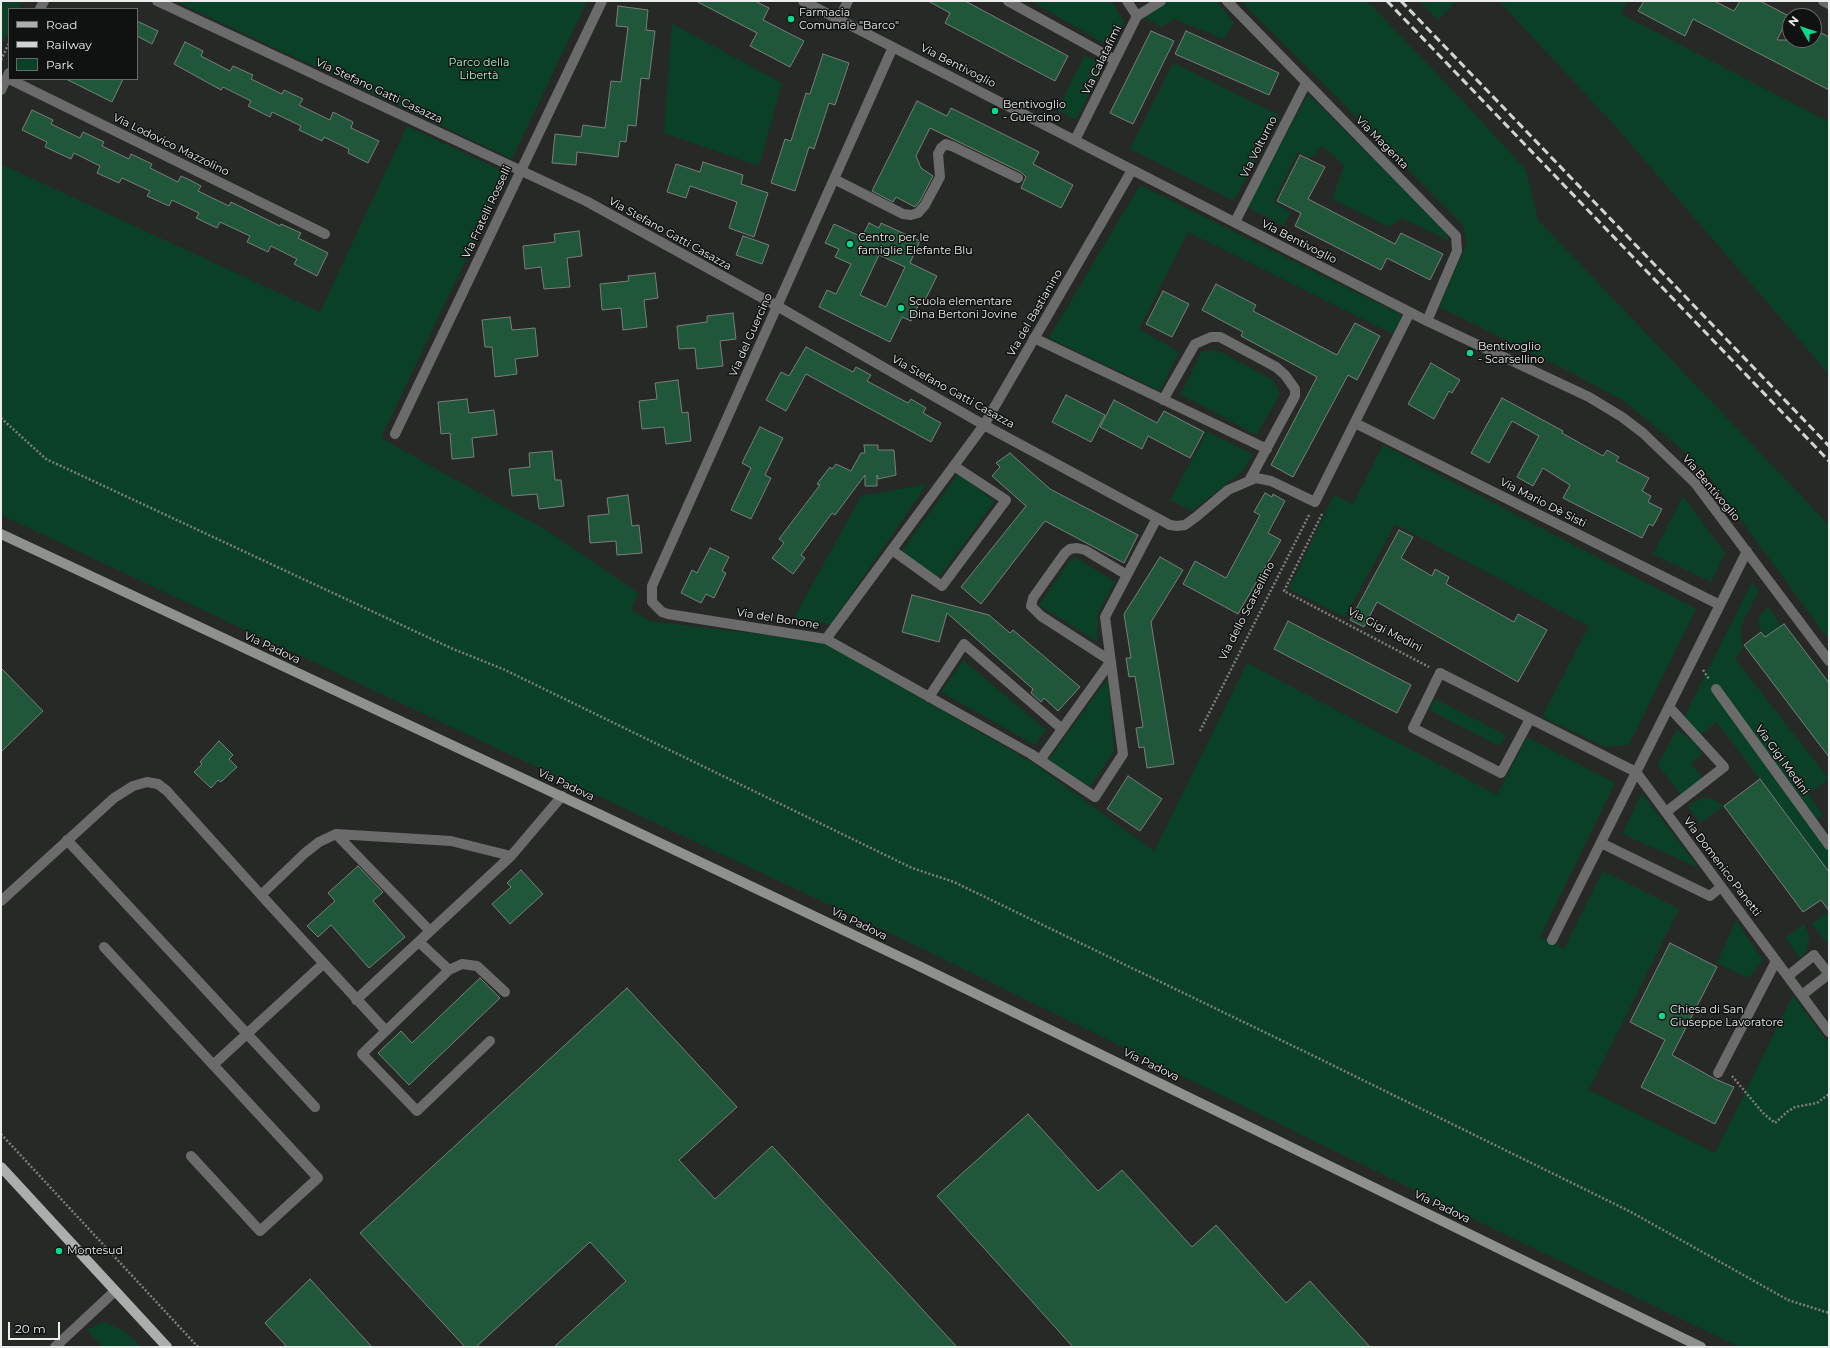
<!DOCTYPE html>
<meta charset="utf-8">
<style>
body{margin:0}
#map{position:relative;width:1830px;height:1348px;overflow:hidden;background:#272927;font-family:Montserrat,sans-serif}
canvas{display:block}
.frame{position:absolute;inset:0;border:2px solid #eceeed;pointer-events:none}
.legend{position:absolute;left:8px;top:8px;width:130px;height:72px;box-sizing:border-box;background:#101111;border:1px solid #686969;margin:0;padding:5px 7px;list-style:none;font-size:12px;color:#eceeed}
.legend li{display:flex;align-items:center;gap:8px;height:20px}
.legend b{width:20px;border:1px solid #686969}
.north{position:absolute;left:1782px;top:8px;width:40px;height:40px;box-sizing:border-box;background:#101111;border:1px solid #686969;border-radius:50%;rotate:309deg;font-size:11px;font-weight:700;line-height:16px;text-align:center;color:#eceeed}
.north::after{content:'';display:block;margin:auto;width:14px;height:18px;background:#08d98b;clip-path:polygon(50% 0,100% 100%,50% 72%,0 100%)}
.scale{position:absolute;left:8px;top:1322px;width:52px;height:18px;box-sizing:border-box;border:2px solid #eceeed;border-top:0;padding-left:5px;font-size:12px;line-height:14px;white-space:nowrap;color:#eceeed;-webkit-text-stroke:3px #101111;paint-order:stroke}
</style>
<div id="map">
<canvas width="1830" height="1348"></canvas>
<div class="frame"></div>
<ul class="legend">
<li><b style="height:5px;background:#abaeac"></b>Road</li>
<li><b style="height:5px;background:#d2d4d3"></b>Railway</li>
<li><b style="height:11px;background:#0b4028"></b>Park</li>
</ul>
<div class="north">N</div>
<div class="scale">20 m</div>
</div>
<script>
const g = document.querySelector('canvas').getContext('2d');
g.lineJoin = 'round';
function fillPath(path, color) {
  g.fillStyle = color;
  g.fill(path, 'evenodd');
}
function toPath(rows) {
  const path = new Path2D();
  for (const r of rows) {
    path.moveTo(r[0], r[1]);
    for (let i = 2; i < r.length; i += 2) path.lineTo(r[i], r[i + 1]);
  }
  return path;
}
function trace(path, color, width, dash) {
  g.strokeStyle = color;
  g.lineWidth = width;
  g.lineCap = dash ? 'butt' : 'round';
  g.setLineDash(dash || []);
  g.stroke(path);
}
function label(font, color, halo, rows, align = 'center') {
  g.font = font + ' Montserrat,sans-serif';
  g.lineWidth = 3;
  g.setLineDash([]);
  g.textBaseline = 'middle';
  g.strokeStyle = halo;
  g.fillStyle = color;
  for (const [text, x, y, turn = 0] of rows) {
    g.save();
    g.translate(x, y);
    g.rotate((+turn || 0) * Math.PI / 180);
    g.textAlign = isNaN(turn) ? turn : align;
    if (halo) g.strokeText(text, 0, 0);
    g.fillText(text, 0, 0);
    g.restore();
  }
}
const green = toPath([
 [1,1,22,1,18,9,9,9,9,29,1,46],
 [175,1,587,1,512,159],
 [1031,1,1111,1,1124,21,1112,48],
 [1169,1,1216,1,1234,22,1224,39,1175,19,1161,27,1144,17],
 [1241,1,1367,1,1460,98,1526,170,1538,220,1829,525,1829,640,1705,471,1671,440,1624,401,1566,370,1439,307,1467,243,1463,225],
 [1420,1,1456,1,1438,20],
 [1499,1,1627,1,1621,14,1829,122,1829,374,1616,127],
 [672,24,782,83,759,166,664,133],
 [1085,55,1104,65,1076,120,1057,110],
 [1173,63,1279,115,1234,201,1130,149],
 [1308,94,1444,230,1449,241,1402,218,1389,227,1332,199,1344,165,1322,146,1312,158,1298,152,1273,202,1290,212,1284,226,1247,207],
 [407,126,507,173,381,438,551,533,638,593,631,610,650,621,823,642,1035,764,1154,851,1247,663,1497,795,1527,737,1615,783,1540,937,1564,949,1603,871,1679,909,1589,1090,1715,1153,1793,995,1829,1044,1829,1347,1740,1347,1510,1237,917,946,1,515,1,164,320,312],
 [1140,185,1402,315,1393,334,1188,232,1139,329,1179,352,1160,391,1049,338],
 [1217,350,1273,380,1280,394,1256,435,1181,394,1202,351],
 [1207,432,1253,454,1243,471,1192,511,1170,500],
 [1383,445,1696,609,1629,745,1605,747,1542,717,1589,626,1395,524,1345,617,1289,589,1334,495,1353,504],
 [958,474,995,501,938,579,901,552],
 [927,484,831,624,794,618,861,496],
 [1683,496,1725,553,1711,582,1653,554],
 [1073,556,1115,582,1098,614,1097,642,1039,605],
 [1752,582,1759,590,1741,626,1741,642,1744,645,1735,659,1829,779,1808,794,1823,815,1813,823,1829,845,1829,872,1717,722,1700,735,1684,717],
 [1768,607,1781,626,1765,637,1758,624,1761,613],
 [963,660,1046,730,1035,745,941,692],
 [1108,678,1114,751,1090,787,1048,760],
 [1435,699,1506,735,1500,746,1429,710],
 [1677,729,1695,743,1702,754,1691,763,1703,778,1681,795,1658,765],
 [1642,793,1699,868,1622,834],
 [1703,798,1711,798,1724,806,1700,823,1688,806],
 [1829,911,1829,946,1812,924],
 [1736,920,1763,960,1748,978,1717,963],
 [1804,924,1809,934,1809,940,1806,951,1800,958,1785,938],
 [105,1322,126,1332,141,1347,103,1347,87,1330,98,1324]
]);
const building = toPath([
 [696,1,755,1,769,8,763,20,804,41,790,67,750,46,757,33,696,1],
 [928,1,965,1,1068,56,1055,81,945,23,950,13,928,1],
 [1644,1,1714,1,1734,11,1740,1,1760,1,1789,16,1777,40,1814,40,1814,29,1829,37,1829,90,1693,19,1685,36,1638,11,1644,1],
 [618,6,648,10,646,30,655,31,649,79,641,78,636,126,628,125,626,142,620,141,618,157,577,152,576,165,552,163,555,134,581,137,583,125,605,128,611,81,621,82,628,27,616,26,618,6],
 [137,21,158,31,152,44,137,36,137,21],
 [1151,31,1174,41,1133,124,1110,113,1151,31],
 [1186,31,1279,73,1269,95,1175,54,1186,31],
 [185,42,203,51,201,56,230,71,233,66,253,75,251,79,282,94,284,90,303,99,299,105,330,120,333,112,353,122,351,128,379,141,368,163,348,153,349,149,324,137,322,141,299,130,301,126,272,112,270,117,248,106,251,101,223,87,221,90,174,64,185,42],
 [823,54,849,63,835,105,829,103,814,149,809,147,795,191,771,183,785,139,791,141,806,93,810,94,823,54],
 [66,79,123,79,112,102,66,79],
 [917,101,947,116,951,108,1039,152,1033,164,1073,185,1061,208,1021,188,1026,177,1021,172,930,128,916,156,921,168,933,176,920,201,915,207,896,197,893,202,872,191,917,101],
 [32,110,53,120,51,124,80,138,83,132,104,142,102,146,129,159,131,154,152,164,150,168,178,182,181,176,190,180,201,186,198,191,229,206,231,202,280,226,281,224,301,233,298,238,328,253,317,276,294,264,297,259,271,246,268,252,247,242,250,236,220,222,217,228,196,218,199,213,172,200,169,206,147,196,150,191,122,178,119,183,97,173,100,166,74,153,71,159,45,147,47,142,22,130,32,110],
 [1300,155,1325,167,1308,199,1395,244,1401,233,1443,254,1430,280,1387,258,1381,270,1295,226,1301,213,1277,201,1300,155],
 [703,162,743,175,741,184,768,193,754,237,729,228,737,202,690,186,686,198,667,192,676,164,700,172,703,162],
 [869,223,879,228,881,223,920,241,910,263,937,276,924,302,921,300,911,321,902,317,890,342,819,307,827,290,836,294,851,264,835,257,839,249,825,243,834,224,862,237,869,223],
 [879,255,905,267,886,307,860,295,879,255],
 [579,231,582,256,567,258,570,287,544,289,541,267,525,269,523,246,555,242,554,234,579,231],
 [743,236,769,245,762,264,736,255,743,236],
 [655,273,658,298,644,300,647,327,623,330,621,308,602,310,600,284,629,281,628,276,655,273],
 [1216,284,1256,305,1253,311,1337,355,1355,323,1380,336,1357,380,1348,375,1293,477,1271,465,1317,377,1241,336,1243,332,1202,310,1216,284],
 [1163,291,1189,304,1172,337,1146,324,1163,291],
 [733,313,736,339,720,341,723,366,697,369,695,348,679,349,677,326,707,322,707,316,733,313],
 [510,317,512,330,535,328,538,356,515,359,517,374,495,377,492,347,485,347,482,320,510,317],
 [806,347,853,372,856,367,871,375,867,381,908,403,911,399,926,408,923,413,941,423,931,442,806,374,786,411,766,400,781,372,789,376,806,347],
 [1431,363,1460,380,1452,393,1449,391,1434,419,1408,404,1431,363],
 [678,380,682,413,688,412,691,441,666,444,664,427,642,429,639,401,657,399,655,383,678,380],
 [1066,395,1105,415,1091,442,1052,422,1066,395],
 [1502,398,1563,431,1562,433,1603,456,1607,450,1619,457,1616,461,1649,478,1642,491,1651,496,1648,502,1662,509,1653,526,1649,524,1642,538,1563,498,1570,485,1543,468,1533,486,1517,477,1539,436,1512,421,1489,463,1471,453,1502,398],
 [467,399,469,413,494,410,497,435,472,438,474,457,452,459,450,433,441,434,438,402,467,399],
 [1114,400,1157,423,1164,411,1204,432,1190,458,1148,436,1142,449,1100,427,1114,400],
 [760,427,783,438,765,475,771,478,751,519,731,510,751,468,742,463,760,427],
 [864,445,878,445,878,450,894,450,896,475,878,479,877,475,877,486,865,486,865,475,835,515,832,513,801,555,805,558,793,574,772,558,784,543,779,539,820,485,817,484,830,467,832,469,836,464,851,471,861,453,865,453,864,445],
 [552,451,555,480,561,480,564,506,539,509,537,494,512,496,509,469,530,467,529,453,552,451],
 [1010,453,1050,489,1138,535,1124,563,1045,521,981,604,961,587,1026,506,992,476,1000,467,996,463,1010,453],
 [1265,493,1272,497,1273,494,1285,501,1268,533,1281,540,1238,614,1183,584,1195,561,1226,578,1260,515,1254,512,1265,493],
 [628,495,632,526,639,525,642,553,617,555,616,541,590,543,588,516,609,514,607,498,628,495],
 [1399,530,1413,537,1401,558,1432,576,1435,569,1449,577,1446,584,1514,622,1518,614,1547,630,1518,682,1377,602,1364,627,1350,620,1399,530],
 [710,548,729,557,722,571,726,573,714,598,706,594,701,603,681,593,692,570,697,573,710,548],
 [1160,557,1183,570,1151,622,1174,764,1147,768,1144,747,1139,748,1136,728,1143,727,1135,676,1129,677,1126,658,1131,658,1124,614,1160,557],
 [912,595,989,615,1010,633,1013,630,1080,687,1058,711,1044,698,1041,702,1031,693,1033,689,947,613,939,642,902,632,912,595],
 [1288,621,1411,685,1397,713,1274,649,1288,621],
 [1784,624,1829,683,1829,757,1744,645,1761,632,1765,637,1784,624],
 [1,668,43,711,1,752,1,668],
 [219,741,233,755,229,759,237,767,221,782,218,780,211,788,194,772,202,764,200,762,219,741],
 [1128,776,1162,799,1140,831,1107,809,1128,776],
 [1760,779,1829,872,1829,911,1821,900,1803,912,1724,806,1760,779],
 [358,866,383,892,373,901,405,937,369,968,331,925,318,937,307,926,335,901,328,893,358,866],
 [521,870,543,894,510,924,492,904,511,887,507,883,521,870],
 [1670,943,1717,967,1672,1055,1715,1079,1734,1087,1715,1124,1641,1087,1665,1040,1630,1022,1670,943],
 [480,978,500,998,409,1085,378,1053,401,1031,412,1043,480,978],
 [627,988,737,1107,679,1160,715,1199,772,1146,957,1347,554,1347,626,1281,590,1242,476,1347,465,1347,360,1233,627,988],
 [1028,1114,1098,1191,1122,1170,1192,1247,1216,1225,1286,1303,1310,1281,1370,1347,1073,1347,937,1196,1028,1114],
 [310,1279,372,1347,287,1347,265,1323,310,1279]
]);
const path = toPath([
 [1,60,9,43],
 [1,418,46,459,453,649,503,669,912,868,954,882,1320,1059,1631,1212,1788,1300,1829,1313],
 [1322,514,1284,591,1429,667],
 [1703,670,1709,679],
 [1200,731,1310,513],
 [1732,1076,1763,1113,1775,1123,1787,1112,1795,1107,1817,1103,1829,1094],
 [1,1134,198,1347]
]);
const service = toPath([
 [892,550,942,586,1006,500,954,466],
 [1440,673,1413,728,1501,773,1530,719],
 [1666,812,1724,767,1669,707],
 [336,834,430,931],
 [67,840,315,1107],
 [1601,843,1710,896,1721,887],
 [1,901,114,798,133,786,147,782,158,784,167,791,261,895],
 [419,942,449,970],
 [104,947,318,1178,260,1231,191,1156],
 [1788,976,1814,955,1829,974,1802,995],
 [356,1000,511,856,562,796],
 [386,1031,261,895,305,853,319,842,336,834,451,841,511,856],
 [490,1041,417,1111,362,1054,449,970,462,964,477,966,505,992],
 [213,1065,323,964],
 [1718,1073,1776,961]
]);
const pedestrian = toPath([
 [1716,689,1829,845]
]);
const minor = toPath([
 [157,1,586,201,777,306,984,425,1170,525,1177,526,1185,525,1196,517,1228,490,1256,478,1271,481,1315,502,1410,312],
 [803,1,1427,321,1589,397,1622,417,1643,433,1695,483,1829,661],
 [1008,1,1115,60],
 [1127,1,1137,16],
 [1227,1,1456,236,1457,251,1427,321],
 [1823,1,1829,4],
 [839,19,848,1],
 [893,47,652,586,652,602,662,612,668,614,826,639,1031,754,1095,797,1123,754,1105,617,1157,518],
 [7,78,325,234],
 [1075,140,1137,16,1161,1],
 [834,179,903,214,911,215,918,213,925,205,940,177,938,154,941,148,946,144,954,147,1018,178],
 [1235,222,1306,83],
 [1034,338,1267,449],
 [1163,400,1195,344,1211,337,1220,337,1276,367,1285,375,1295,389,1295,396,1250,479],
 [1355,423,1720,605],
 [395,434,602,1],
 [826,639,984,425,1132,170],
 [1440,673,1636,772,1829,1032],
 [929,697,964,644,1062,729],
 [1040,760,1111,661,1041,616,1031,606,1033,598,1065,553,1070,549,1077,548,1085,550,1127,575],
 [1552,940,1747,551],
 [55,1347,115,1291]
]);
const tertiary = toPath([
 [40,9,44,1],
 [1,90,9,73]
]);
const secondary = toPath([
 [1,534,601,815,921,967,1701,1347]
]);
const primary = toPath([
 [1,1167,167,1347]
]);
const rail = toPath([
 [1387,1,1829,461],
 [1401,1,1829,446]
]);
const markers = [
 [791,19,4,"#08d98b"],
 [995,111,4,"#08d98b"],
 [850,244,4,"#08d98b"],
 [901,308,4,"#08d98b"],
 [1470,353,4,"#08d98b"],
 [1662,1016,4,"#08d98b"],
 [59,1251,4,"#08d98b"]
];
const poiNames = [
 ["Farmacia",799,13],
 ["Comunale \"Barco\"",799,26],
 ["Bentivoglio",1003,105],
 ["- Guercino",1003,118],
 ["Centro per le",858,238],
 ["famiglie Elefante Blu",858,251],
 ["Scuola elementare",909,302],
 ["Dina Bertoni Jovine",909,315],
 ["Bentivoglio",1478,347],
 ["- Scarsellino",1478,360],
 ["Chiesa di San",1670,1010],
 ["Giuseppe Lavoratore",1670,1023],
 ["Montesud",67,1251]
];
const streetNames = [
 ["Via Calatafimi",1102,60,-64],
 ["Via Bentivoglio",958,66,27],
 ["Via Stefano Gatti Casazza",379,91,25],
 ["Via Magenta",1382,143,45],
 ["Via Lodovico Mazzolino",171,145,26],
 ["Via Volturno",1259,147,-63],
 ["Via Fratelli Rosselli",487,212,-65],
 ["Via Stefano Gatti Casazza",670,234,29],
 ["Via Bentivoglio",1299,242,27],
 ["Via del Bastianino",1035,313,-60],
 ["Via del Guercino",751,335,-66],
 ["Via Stefano Gatti Casazza",953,392,29],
 ["Via Bentivoglio",1711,488,50],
 ["Via Mario Dè Sisti",1543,503,27],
 ["Via dello Scarsellino",1247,611,-63],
 ["Via del Bonone",778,619,9],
 ["Via Gigi Medini",1385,630,28],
 ["Via Padova",272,648,25],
 ["Via Gigi Medini",1782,760,54],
 ["Via Padova",566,785,25],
 ["Via Domenico Panetti",1722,867,53],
 ["Via Padova",859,924,26],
 ["Via Padova",1151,1065,26],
 ["Via Padova",1442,1207,26]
];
const parkNames = [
 ["Parco della",479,63],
 ["Libertà",479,76]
];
fillPath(green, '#0b4028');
fillPath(building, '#20573b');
trace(building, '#7a7d7b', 1);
trace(path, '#7d7f7e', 2.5, [2, 2]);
trace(service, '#6a6b6a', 10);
trace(pedestrian, '#6a6b6a', 10);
trace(minor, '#6a6b6a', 10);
trace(tertiary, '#6a6b6a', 10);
trace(secondary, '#8f918f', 10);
trace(primary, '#abaeac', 10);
trace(rail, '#d2d4d3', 3, [8, 4]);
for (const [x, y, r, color] of markers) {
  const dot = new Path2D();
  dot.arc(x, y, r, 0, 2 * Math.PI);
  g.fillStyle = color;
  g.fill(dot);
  trace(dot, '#101111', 1.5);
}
label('11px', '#eceeed', '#101111', poiNames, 'left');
label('11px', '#eceeed', '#101111', streetNames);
label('11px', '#a4f7c7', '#101111', parkNames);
</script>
